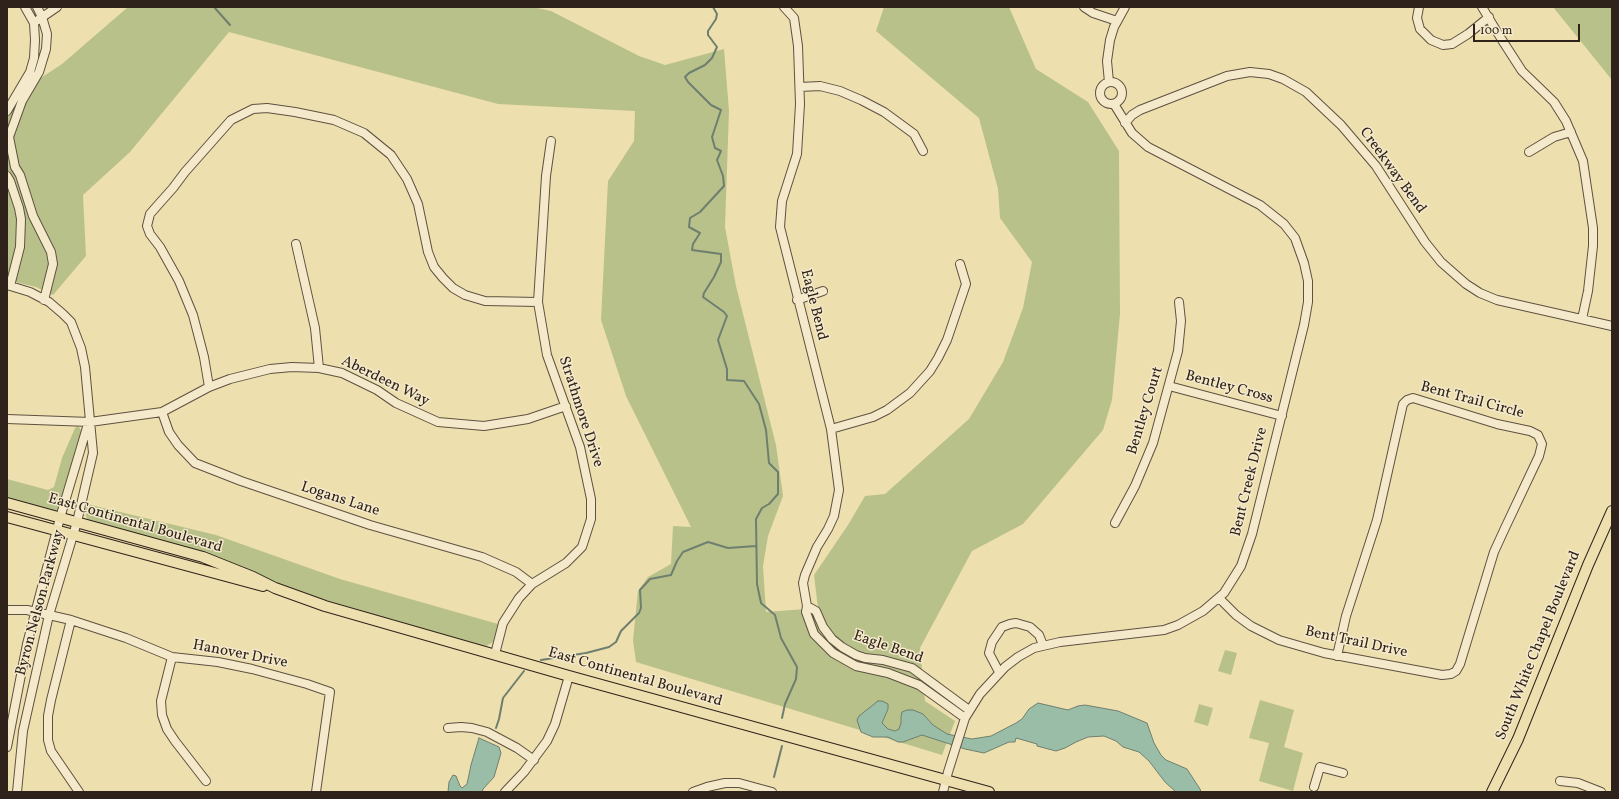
<!DOCTYPE html>
<style>
body{margin:0}
#map{position:relative;width:1619px;height:799px;overflow:hidden;background:#eedfaf;font-family:Vollkorn,serif}
canvas{display:block}
.frame{position:absolute;inset:0;border:8px solid #2e221b;pointer-events:none}
.scale{position:absolute;left:1473px;top:24px;width:107px;height:18px;box-sizing:border-box;border:2px solid #2e221b;border-top:0;padding-left:5px;font-size:12px;line-height:14px;white-space:nowrap;color:#2e221b;-webkit-text-stroke:3px #f4eacb;paint-order:stroke}
</style>
<div id="map">
<canvas width="1619" height="799"></canvas>
<div class="frame"></div>
<div class="scale">100 m</div>
</div>
<script>
const g = document.querySelector('canvas').getContext('2d');
g.lineJoin = 'round';
function fillPath(path, color) {
  g.fillStyle = color;
  g.fill(path, 'evenodd');
}
function toPath(rows) {
  const path = new Path2D();
  for (const r of rows) {
    if (r.length === 3) {
      path.moveTo(r[0] + r[2], r[1]);
      path.arc(r[0], r[1], r[2], 0, 2 * Math.PI);
      continue;
    }
    path.moveTo(r[0], r[1]);
    for (let i = 2; i < r.length; i += 2) path.lineTo(r[i], r[i + 1]);
  }
  return path;
}
function trace(path, color, width, dash) {
  g.strokeStyle = color;
  g.lineWidth = width;
  g.lineCap = dash ? 'butt' : 'round';
  g.setLineDash(dash || []);
  g.stroke(path);
}
function label(font, color, halo, rows, align = 'center') {
  g.font = font + ' Vollkorn,serif';
  g.lineWidth = 3;
  g.setLineDash([]);
  g.textBaseline = 'middle';
  g.strokeStyle = halo;
  g.fillStyle = color;
  for (const [text, x, y, turn = 0] of rows) {
    g.save();
    g.translate(x, y);
    g.rotate((+turn || 0) * Math.PI / 180);
    g.textAlign = isNaN(turn) ? turn : align;
    if (halo) g.strokeText(text, 0, 0);
    g.fillText(text, 0, 0);
    g.restore();
  }
}
const green = toPath([
 [128,7,533,7,551,11,639,56,665,65,724,49,729,111,725,227,736,286,776,445,783,496,768,536,763,566,766,612,818,608,814,575,848,525,865,496,885,494,969,419,1003,362,1023,308,1032,262,1000,218,998,189,979,118,876,31,884,7,1009,7,1036,69,1088,102,1119,151,1120,314,1112,400,1103,430,1023,524,972,551,920,648,925,701,955,721,942,755,636,662,633,640,638,591,648,577,671,564,673,526,691,527,626,396,601,320,608,181,634,141,635,111,498,104,229,32,130,152,83,195,86,256,53,295,36,287,7,280,7,100,62,64],
 [1553,7,1612,7,1612,80],
 [78,426,83,433,61,509,53,511,7,498,7,479,48,490,54,487,62,458,75,428],
 [87,504,216,535,340,579,498,624,493,642,486,646,480,645,288,589,91,522,87,519,85,512],
 [1225,650,1237,653,1231,675,1218,671],
 [1260,700,1294,710,1284,747,1303,753,1293,791,1259,781,1269,743,1249,738],
 [1199,704,1213,708,1208,726,1194,722]
]);
const water = toPath([
 [878,701,882,701,888,704,888,709,882,723,888,729,895,731,899,729,901,723,901,717,902,712,907,710,913,710,923,714,933,725,947,734,972,739,991,736,1016,723,1022,719,1029,709,1038,703,1068,710,1078,706,1085,705,1118,711,1147,723,1154,743,1161,755,1166,760,1187,769,1200,789,1201,792,1176,792,1165,782,1149,761,1139,752,1123,747,1116,741,1104,736,1088,737,1076,742,1065,748,1056,751,1037,746,1037,744,1016,738,1015,742,1009,742,984,753,965,749,922,735,903,742,898,742,888,737,873,737,861,732,857,720,859,716,878,701],
 [479,738,499,747,501,753,494,777,483,789,482,792,448,792,449,782,453,775,456,776,460,786,462,788,467,784,471,765,479,738]
]);
const stream = toPath([
 [214,7,230,25],
 [713,7,717,14,716,19,708,31,708,35,717,47,712,58,705,65,689,73,685,77,688,82,711,105,721,110,712,137,715,148,721,151,717,160,723,176,724,186,700,212,690,218,689,227,700,233,693,244,692,250,721,254,721,262,714,277,704,293,703,297,724,312,727,316,718,340,727,369,727,380,744,381,759,404,766,430,769,463,778,472,778,494,769,504,762,508,756,519,757,584,761,603,775,615,781,638,797,667,796,679,785,704,782,718],
 [541,660,586,653,609,647,616,642,621,631,639,613,641,608,640,590,650,579,671,575,677,561,683,552,708,542,728,548,756,546],
 [496,728,499,719,503,698,524,671],
 [774,777,782,746]
]);
const minor = toPath([
 [37,7,42,17,47,34,46,49,39,72,22,101,9,137,15,167,20,175,33,216,51,252,53,264,44,300],
 [784,7,794,18,798,46,800,104,797,154,782,201,780,227,831,429,839,490,834,516,828,529,817,547,805,575,803,583,807,606,806,612,814,634,833,653,856,666,888,673,919,685,965,718],
 [1084,7,1093,13,1117,21],
 [1419,7,1417,18,1420,29,1431,40,1443,45,1452,44,1468,34,1489,17],
 [1482,7,1502,40,1522,71,1554,102,1566,121,1583,161,1593,228,1593,246,1588,291,1582,319],
 [38,20,57,7],
 [1111,93,11],
 [1109,82,1107,61,1110,40,1114,27,1125,7],
 [800,87,820,86,840,91,861,100,884,112,914,134,923,151],
 [7,111,30,72,34,58,35,40,34,23,25,7],
 [1125,123,1132,115,1140,110,1227,76,1250,72,1269,74,1283,79,1306,92,1341,125,1376,166,1425,242,1441,262,1466,284,1480,293,1497,300,1612,326],
 [1529,152,1554,137,1571,132],
 [7,176,10,181,19,208,21,219,20,247,10,286],
 [296,244,315,328,319,368],
 [7,285,30,292,49,302,63,314,71,322,81,348,85,367,93,453,77,522,49,615,23,731,17,792],
 [797,300,823,291],
 [1169,386,1282,416],
 [209,387,204,357,193,315,179,281,160,247,150,234,147,226,150,214,157,206,173,188,185,172,231,120,253,109,267,108,295,112,334,120,364,133,391,155,407,179,418,204,428,252,434,267,443,278,453,288,465,295,485,301,538,302],
 [162,412,169,432,178,445,195,463,241,481,370,525,482,557,516,572,532,584],
 [7,419,90,422,162,412,209,387,230,379,270,369,292,367,319,368,342,373,377,390,396,403,438,422,484,426,528,419,566,406],
 [831,429,873,417,887,410,910,393,930,371,938,358,947,340,966,284,960,264],
 [1115,523,1135,486,1153,443,1178,351,1181,321,1179,302],
 [1219,598,1236,615,1251,626,1279,640,1324,653,1442,675,1451,674,1456,671,1460,664,1494,552,1505,528,1539,456,1542,444,1538,435,1530,431,1497,424,1413,398,1407,400,1403,404,1377,520,1346,616,1337,656],
 [807,606,816,611,823,627,832,639,842,647,856,655,865,658,883,660,912,668,969,710],
 [7,610,27,610,71,620,126,638,172,657,218,662,252,669,307,684,330,692,316,792],
 [71,620,51,700,48,716,48,740,51,751,79,792],
 [495,654,503,623,519,598,532,584,566,563,582,547,591,519,591,499,580,447,547,355,538,302,546,176,551,141],
 [172,657,161,701,162,715,167,729,175,741,206,781],
 [999,672,989,653,992,642,1002,627,1010,624,1016,623,1030,627,1039,635,1043,645],
 [448,728,461,727,472,728,487,732,517,748,534,760],
 [7,747,27,644,60,518,88,424],
 [1560,781,1578,783,1601,792],
 [1314,787,1320,767,1343,773],
 [505,792,524,772,547,741,555,724,569,676],
 [693,792,707,787,725,783,739,783,772,792],
 [943,792,948,772,965,718,980,694,1005,667,1018,657,1034,648,1060,642,1164,630,1178,625,1203,611,1224,593,1241,566,1252,534,1304,325,1308,302,1308,281,1304,263,1295,238,1284,224,1260,205,1148,147,1132,133,1114,104]
]);
const major = toPath([
 [7,503,203,557,253,577,275,588,325,606,569,676,989,792],
 [7,517,263,586],
 [1492,792,1518,739,1588,565,1612,511]
]);
const streetNames = [
 ["Creekway Bend",1392,171,54],
 ["Eagle Bend",813,305,76],
 ["Aberdeen Way",385,382,26],
 ["Bentley Cross",1229,388,15],
 ["Bent Trail Circle",1472,401,15],
 ["Bentley Court",1146,411,-73],
 ["Strathmore Drive",580,412,72],
 ["Bent Creek Drive",1250,482,-76],
 ["Logans Lane",340,500,18],
 ["East Continental Boulevard",135,524,16],
 ["Byron Nelson Parkway",41,603,-75],
 ["Bent Trail Drive",1356,643,12],
 ["South White Chapel Boulevard",1539,646,-68],
 ["Eagle Bend",888,648,19],
 ["Hanover Drive",240,655,11],
 ["East Continental Boulevard",635,678,16]
];
fillPath(green, '#b9c18a');
fillPath(water, '#9abda7');
trace(water, '#6f7f6f', 1);
trace(stream, '#6f7f6f', 2);
trace(minor, '#5e5140', 10);
trace(major, '#2e221b', 12);
trace(minor, '#f4eacb', 8);
trace(major, '#eedfaf', 10);
label('15px', '#2e221b', '#f4eacb', streetNames);
</script>
